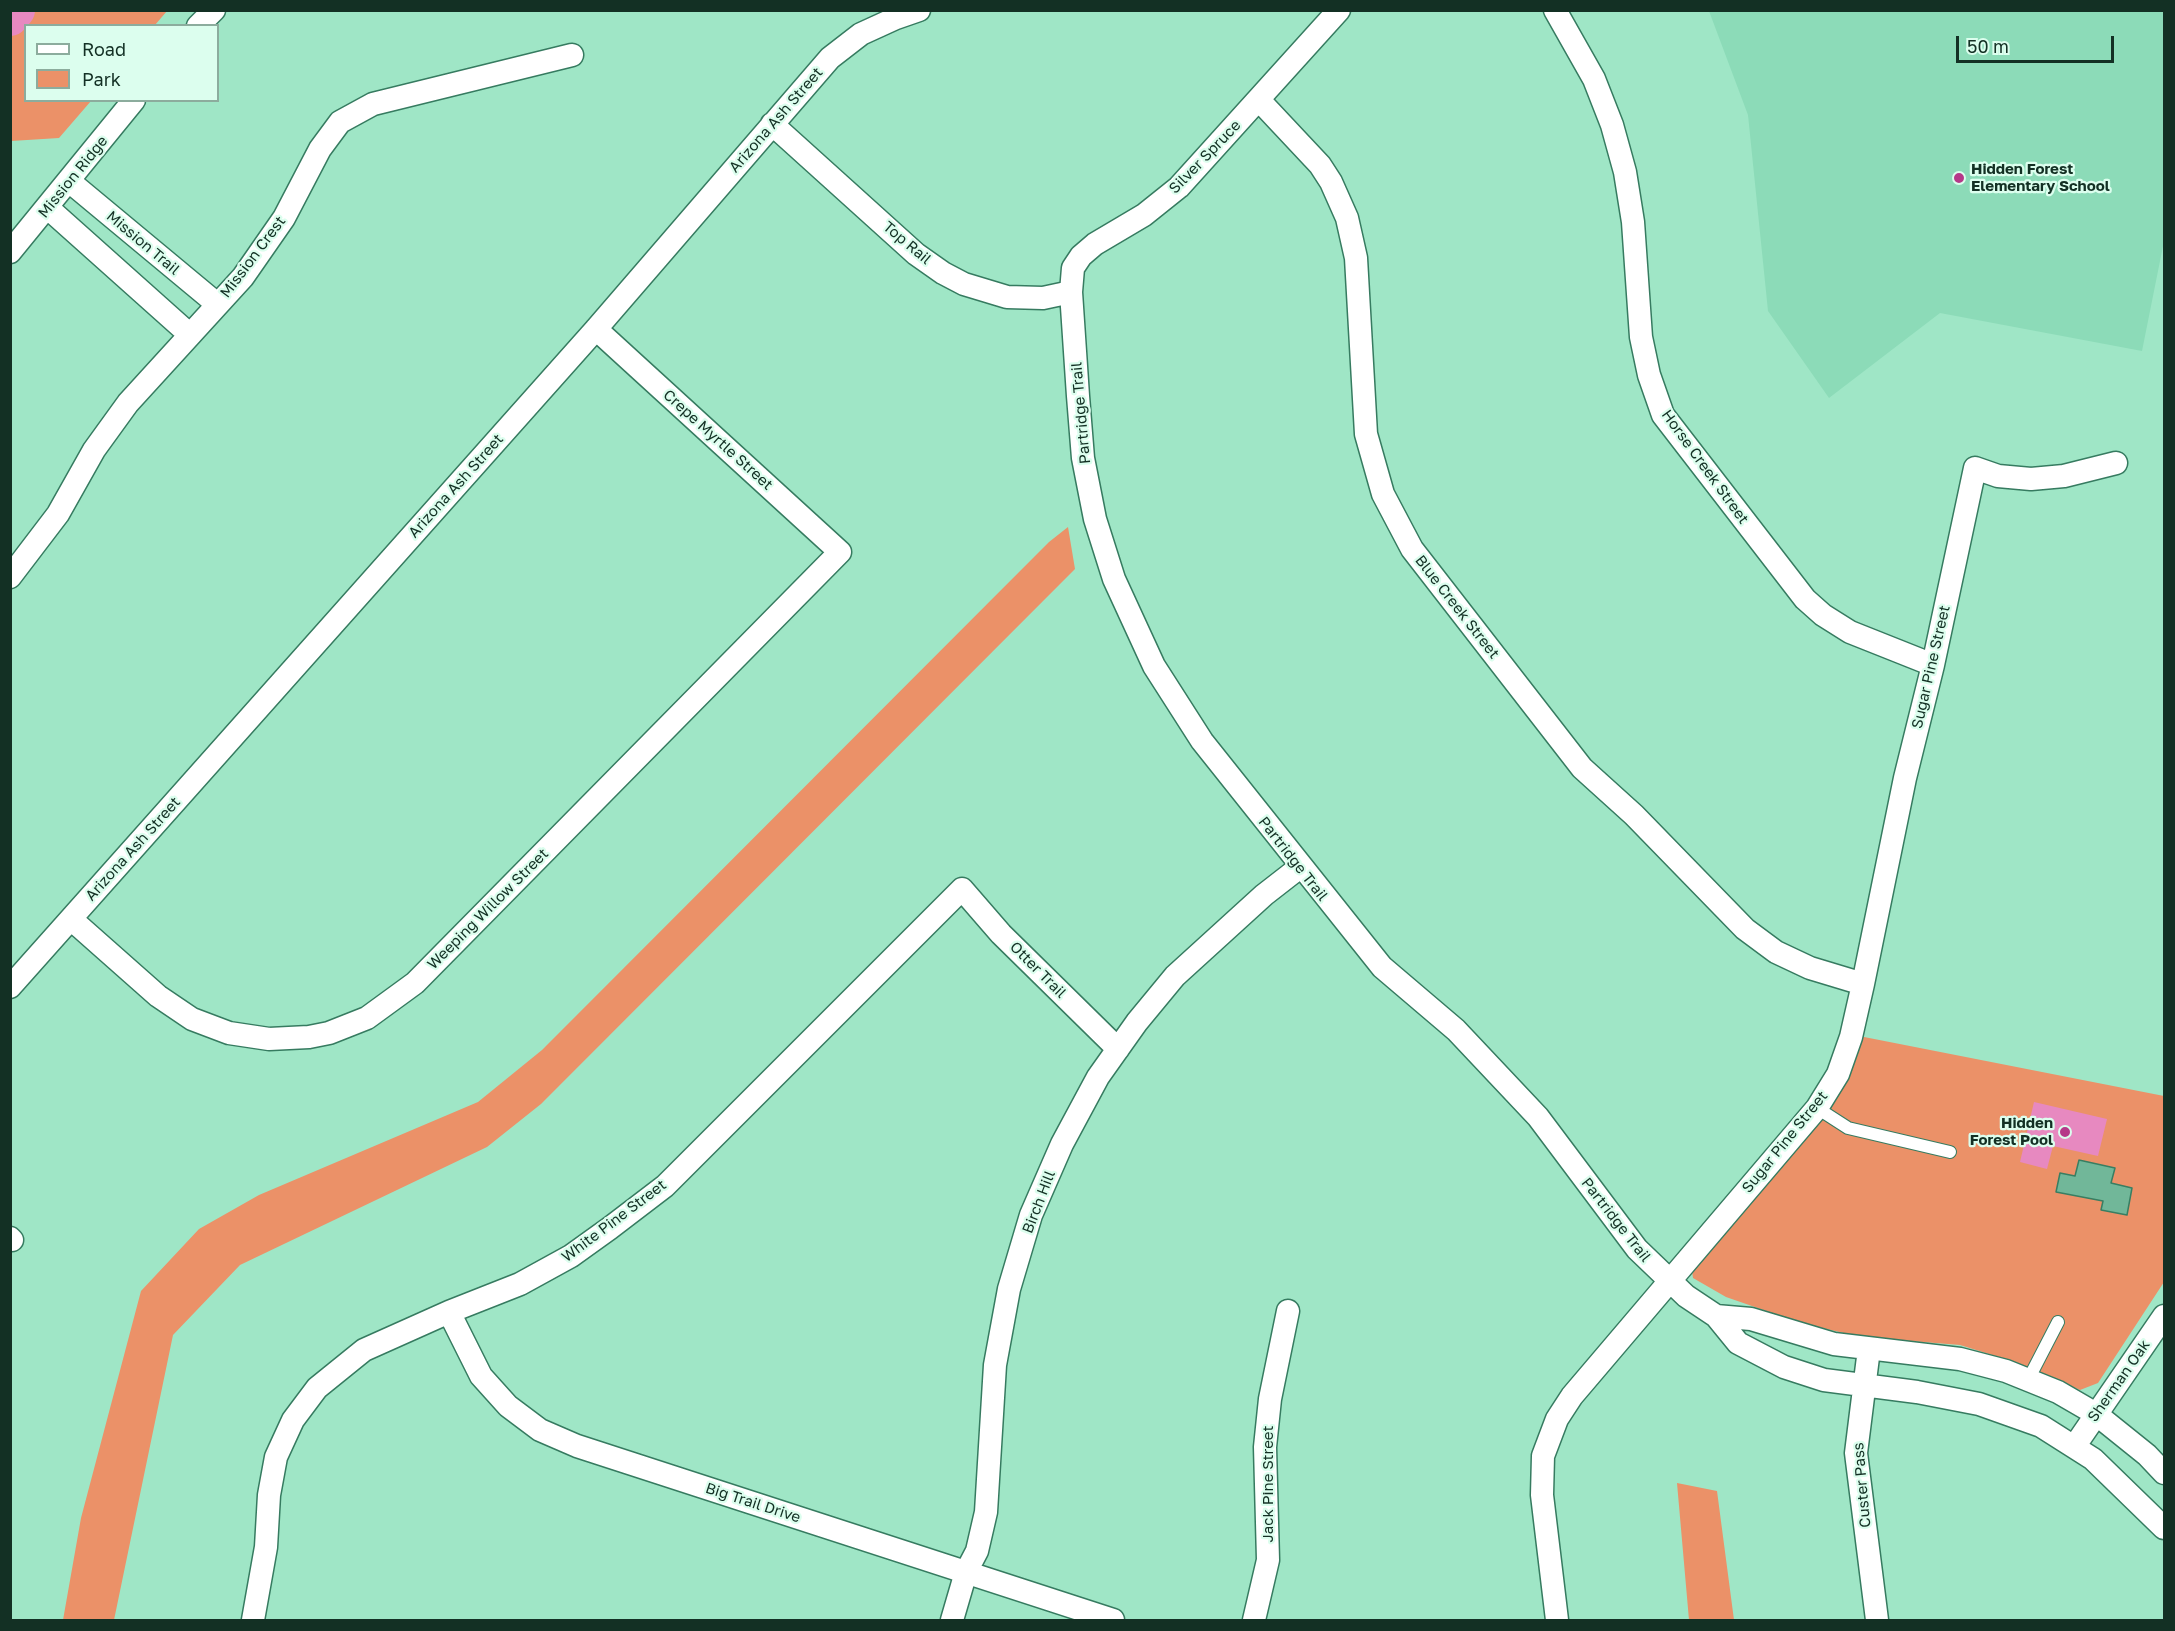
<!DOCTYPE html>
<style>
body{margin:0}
#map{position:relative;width:2175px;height:1631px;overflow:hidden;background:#9fe6c6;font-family:"Golos Text",sans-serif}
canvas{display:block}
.frame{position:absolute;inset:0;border:12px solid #133024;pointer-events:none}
.legend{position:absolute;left:24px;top:24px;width:195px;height:78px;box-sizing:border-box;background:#dcfeee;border:2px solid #8cac9d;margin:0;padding:8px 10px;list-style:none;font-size:18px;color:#133024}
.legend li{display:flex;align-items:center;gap:12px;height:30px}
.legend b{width:30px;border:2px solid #8cac9d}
.scale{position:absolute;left:1956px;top:36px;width:158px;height:27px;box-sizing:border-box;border:3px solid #133024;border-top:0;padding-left:8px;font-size:18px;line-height:21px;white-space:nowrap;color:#133024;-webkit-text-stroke:4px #dcfeee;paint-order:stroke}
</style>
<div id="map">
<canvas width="2175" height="1631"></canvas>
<div class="frame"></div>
<ul class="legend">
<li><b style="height:8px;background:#fff"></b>Road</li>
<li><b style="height:16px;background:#eb9168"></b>Park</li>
</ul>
<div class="scale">50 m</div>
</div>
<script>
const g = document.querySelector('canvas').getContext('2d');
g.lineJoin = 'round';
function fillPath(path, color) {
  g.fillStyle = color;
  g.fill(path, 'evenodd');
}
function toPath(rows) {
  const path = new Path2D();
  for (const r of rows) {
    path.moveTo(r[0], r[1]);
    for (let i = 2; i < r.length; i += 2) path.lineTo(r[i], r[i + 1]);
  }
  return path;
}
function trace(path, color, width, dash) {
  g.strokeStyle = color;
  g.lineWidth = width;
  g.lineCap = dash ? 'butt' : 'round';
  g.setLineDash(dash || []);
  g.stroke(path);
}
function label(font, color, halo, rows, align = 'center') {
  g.font = font + ' "Golos Text",sans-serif';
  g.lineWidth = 4.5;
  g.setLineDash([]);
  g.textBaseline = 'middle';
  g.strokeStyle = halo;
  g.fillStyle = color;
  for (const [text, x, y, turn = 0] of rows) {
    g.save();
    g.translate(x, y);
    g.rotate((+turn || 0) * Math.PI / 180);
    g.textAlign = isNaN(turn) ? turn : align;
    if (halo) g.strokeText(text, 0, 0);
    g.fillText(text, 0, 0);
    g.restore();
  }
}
const built = toPath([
 [1709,11,2164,11,2164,241,2142,351,1940,313,1829,398,1768,311,1748,115]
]);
const green = toPath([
 [11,10,167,10,167,11,155,25,26,26,26,100,91,101,59,138,11,141],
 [1068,527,1075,569,541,1104,487,1147,240,1265,173,1335,114,1620,63,1620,81,1518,141,1291,199,1229,259,1195,478,1102,542,1050,1049,542],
 [1859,1036,2164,1096,2164,1282,2098,1383,2080,1390,2018,1363,1960,1345,1861,1337,1801,1323,1726,1297,1693,1278,1692,1271],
 [1677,1483,1717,1491,1734,1620,1689,1620]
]);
const water = toPath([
 [2034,1102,2107,1119,2098,1156,2053,1146,2047,1169,2020,1162]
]);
const river = toPath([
 [10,17,16,10]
]);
const building = toPath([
 [2079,1160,2115,1168,2111,1183,2132,1188,2127,1215,2101,1210,2103,1201,2056,1192,2060,1173,2075,1176,2079,1160]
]);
const service = toPath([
 [1817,1108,1848,1128,1950,1152],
 [2028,1380,2058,1322]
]);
const minor = toPath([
 [1339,10,1179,187,1144,215,1095,244,1081,256,1073,268,1071,292,1078,396,1083,458,1095,519,1114,579,1154,666,1202,741,1382,967,1456,1030,1538,1117,1637,1249,1686,1296,1716,1316,1738,1343,1784,1367,1824,1380,1917,1392,1979,1404,2041,1426,2093,1459,2164,1528],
 [1555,10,1594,79,1612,125,1625,172,1633,222,1641,337,1649,375,1663,415,1805,599,1823,615,1850,632,1933,665],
 [198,26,214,10],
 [1259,100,1320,165,1331,182,1347,218,1356,258,1366,434,1383,494,1412,549,1582,768,1634,815,1745,929,1776,952,1810,968,1863,984],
 [772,124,916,254,943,273,964,284,1007,297,1043,298,1071,292],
 [69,181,217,304],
 [48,208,189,334],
 [10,252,134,100],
 [10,577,58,514,94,450,128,403,243,277,284,218,320,149,340,122,373,104,572,55],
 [71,919,158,996,192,1019,229,1033,269,1039,309,1037,329,1033,367,1018,415,983,840,552,596,329],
 [10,987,596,329,830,58,861,34,896,18,919,10],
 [10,1238,12,1240],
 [449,1312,481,1376,508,1406,540,1430,577,1446,1113,1620],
 [1716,1316,1751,1319,1834,1344,1960,1359,2006,1371,2058,1392,2096,1414,2147,1455,2164,1473],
 [1869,1349,1856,1453,1877,1620],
 [2074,1447,2164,1316],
 [253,1620,266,1547,269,1495,276,1457,293,1420,317,1388,364,1350,449,1312,520,1284,571,1256,610,1228,665,1186,962,889,1001,934,1118,1049],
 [952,1620,966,1572,977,1551,986,1512,995,1365,1009,1289,1031,1215,1062,1144,1098,1077,1137,1022,1175,976,1264,895,1300,867],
 [1254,1620,1268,1560,1265,1447,1270,1399,1288,1311],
 [1557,1620,1542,1495,1543,1456,1557,1419,1572,1396,1817,1108,1838,1074,1851,1037,1863,984,1905,778,1933,665,1975,468,1998,476,2031,479,2064,476,2116,463]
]);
const markers = [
 [1959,178,6,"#b53989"],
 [2065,1132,6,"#b53989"]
];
const streetNames = [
 ["Arizona Ash Street",776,120,-49],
 ["Silver Spruce",1205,157,-46],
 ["Mission Ridge",73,177,-51],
 ["Mission Trail",143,243,40],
 ["Top Rail",907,243,40],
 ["Mission Crest",253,257,-53],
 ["Partridge Trail",1081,413,-95],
 ["Crepe Myrtle Street",718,440,42],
 ["Horse Creek Street",1705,467,54],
 ["Arizona Ash Street",456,486,-48],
 ["Blue Creek Street",1457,607,52],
 ["Sugar Pine Street",1931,667,-77],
 ["Arizona Ash Street",133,849,-48],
 ["Partridge Trail",1293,859,52],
 ["Weeping Willow Street",488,909,-45],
 ["Otter Trail",1038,970,45],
 ["Sugar Pine Street",1785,1142,-51],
 ["Birch Hill",1039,1202,-69],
 ["Partridge Trail",1616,1220,52],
 ["White Pine Street",614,1221,-37],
 ["Sherman Oak",2119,1381,-55],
 ["Jack Pine Street",1268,1484,-90],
 ["Custer Pass",1862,1485,-95],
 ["Big Trail Drive",753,1503,18]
];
const poiNames = [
 ["Hidden Forest",1971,169],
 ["Elementary School",1971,186],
 ["Hidden",2053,1123,"right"],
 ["Forest Pool",2053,1140,"right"]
];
fillPath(built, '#8cdbb8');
fillPath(green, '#eb9168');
fillPath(water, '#e789c0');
trace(river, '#e789c0', 38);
fillPath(building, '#71b799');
trace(building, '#387e62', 1.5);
trace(service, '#367b60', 14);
trace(minor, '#367b60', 25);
trace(service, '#fff', 12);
trace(minor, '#fff', 22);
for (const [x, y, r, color] of markers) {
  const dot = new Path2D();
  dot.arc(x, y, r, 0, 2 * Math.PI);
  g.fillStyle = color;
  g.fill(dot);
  trace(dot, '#dcfeee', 2);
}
label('15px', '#133024', '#dcfeee', streetNames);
label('bold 15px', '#133024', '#dcfeee', poiNames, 'left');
</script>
